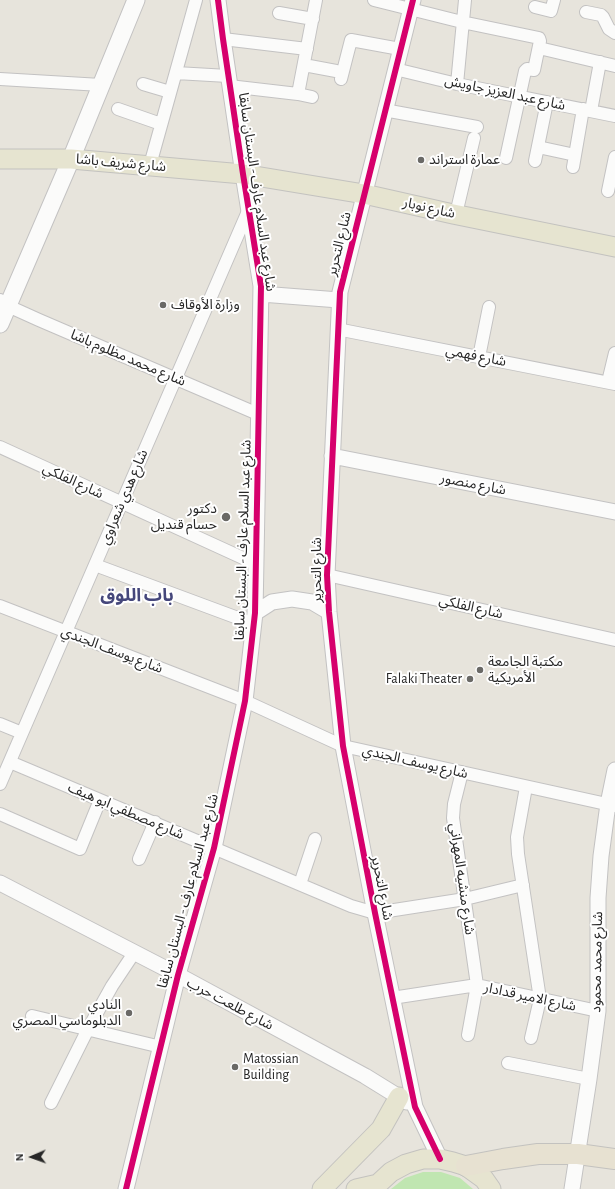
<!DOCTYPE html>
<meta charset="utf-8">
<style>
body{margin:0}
#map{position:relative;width:615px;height:1189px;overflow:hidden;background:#e7e4dc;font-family:"Alegreya Sans",sans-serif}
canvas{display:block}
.north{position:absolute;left:12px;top:1137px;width:40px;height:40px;-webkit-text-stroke:3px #fff;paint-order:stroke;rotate:268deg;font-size:11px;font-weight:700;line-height:16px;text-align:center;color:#272727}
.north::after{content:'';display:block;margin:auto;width:14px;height:18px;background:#272727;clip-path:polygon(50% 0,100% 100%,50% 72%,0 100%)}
</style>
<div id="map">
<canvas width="615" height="1189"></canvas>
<div class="north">N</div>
</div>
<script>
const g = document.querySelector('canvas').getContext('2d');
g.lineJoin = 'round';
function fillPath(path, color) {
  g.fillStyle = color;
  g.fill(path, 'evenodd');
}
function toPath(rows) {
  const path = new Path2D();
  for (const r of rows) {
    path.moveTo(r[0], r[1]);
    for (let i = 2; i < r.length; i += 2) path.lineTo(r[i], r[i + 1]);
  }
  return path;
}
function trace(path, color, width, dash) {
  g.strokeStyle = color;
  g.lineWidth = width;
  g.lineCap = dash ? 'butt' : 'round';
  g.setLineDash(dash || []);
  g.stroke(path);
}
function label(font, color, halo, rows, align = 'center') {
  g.font = font + ' "Alegreya Sans","Noto Sans Arabic",sans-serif';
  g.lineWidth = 4;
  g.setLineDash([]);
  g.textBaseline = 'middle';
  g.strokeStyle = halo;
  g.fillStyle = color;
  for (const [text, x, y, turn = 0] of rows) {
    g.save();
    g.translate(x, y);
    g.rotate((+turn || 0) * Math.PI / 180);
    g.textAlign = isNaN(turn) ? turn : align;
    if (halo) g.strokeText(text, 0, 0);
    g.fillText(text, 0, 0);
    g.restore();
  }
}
const green = toPath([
 [423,1172,441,1172,460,1178,473,1189,391,1189,405,1178]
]);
const minor = toPath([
 [374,0,462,22,539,38,540,41,534,70,527,69,525,71,506,158],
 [535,7,551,11,554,0],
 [586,12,601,15,603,17,609,29,615,33],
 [279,13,313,19],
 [223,39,307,49],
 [539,48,615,66],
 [304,65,336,71],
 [395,69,457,84,615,116],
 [176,73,228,76],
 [0,79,101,85],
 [341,79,351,40,400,49],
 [143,84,170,92],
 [457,84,465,0],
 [229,86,298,94,316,0],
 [298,94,312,97],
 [118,109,161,124],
 [384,110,477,127],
 [591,111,600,62],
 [538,147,575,155],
 [535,161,547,102],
 [150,165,196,0],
 [573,167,583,109],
 [608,191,615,157],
 [456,214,474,138],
 [0,300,8,306,39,320,258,414],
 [337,329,615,384],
 [479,357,489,307],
 [608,382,615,353],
 [0,447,256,564],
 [95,565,254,624],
 [327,575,615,640],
 [0,606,245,701,343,746,615,806],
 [0,724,22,733],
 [10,762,351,906,375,913,465,899,523,885],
 [462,772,454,804,453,818,477,985,468,1035],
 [0,784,249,209],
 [526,787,517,837,518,854,540,999,531,1038],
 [0,814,80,849,100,800],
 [139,859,155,822],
 [300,884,315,839],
 [392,998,477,985,598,1011],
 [32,1016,161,1047],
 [508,1063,589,1079],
 [51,1103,88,1029,112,986,134,953]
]);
const tertiary = toPath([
 [413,0,340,292,327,575,329,612,343,746,375,913,415,1107,440,1159],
 [261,294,339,300],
 [332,456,615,512],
 [255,613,272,602,292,599,312,602,329,612],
 [0,883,178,975,365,1076,407,1102],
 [126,1189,178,975,214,848,245,701,255,613,261,286,243,174,223,39,218,0],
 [572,1189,589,1079,598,1011,598,898,601,856,608,804,615,770]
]);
const secondary = toPath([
 [0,324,71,159,136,0]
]);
const primary = toPath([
 [0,159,71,159,243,174,364,194,453,214,615,247],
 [322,1189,381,1129,399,1097],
 [356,1189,378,1184],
 [375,1189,378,1184,391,1172,406,1164,423,1159,440,1159,453,1162,466,1166,484,1179,491,1189]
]);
const trunk = toPath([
 [466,1166,503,1159,538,1154,578,1154,615,1159]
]);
const cycleway = toPath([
 [413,0,340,292,327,575,329,612,343,746,375,913,415,1107,440,1159],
 [126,1189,178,975,214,848,245,701,255,613,261,286,243,174,223,39,218,0]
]);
const markers = [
 [421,160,4,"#6a6966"],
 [163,305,4,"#6a6966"],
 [226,517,5,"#6a6966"],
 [480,670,4,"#6a6966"],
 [470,679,4,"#6a6966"],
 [129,1013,4,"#6a6966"],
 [235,1067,4,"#6a6966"]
];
const streetNames = [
 ["شارع عبد العزيز جاويش",505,93,12],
 ["شارع شريف باشا",121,163,5],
 ["شارع عبد السلام عارف - البستان سابقا",257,192,82],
 ["شارع نوبار",429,208,13],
 ["شارع التحرير",339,244,-76],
 ["شارع فهمي",476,356,11],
 ["شارع محمد مظلوم باشا",128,358,23],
 ["شارع الفلكي",73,481,25],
 ["شارع منصور",473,484,11],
 ["شارع هدي شعراوي",124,497,-67],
 ["شارع عبد السلام عارف - البستان سابقا",243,540,-88],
 ["شارع التحرير",317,570,-90],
 ["شارع الفلكي",471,607,13],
 ["شارع يوسف الجندي",112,650,21],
 ["شارع يوسف الجندي",415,762,13],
 ["شارع مصطفي ابو هيف",126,811,23],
 ["شارع منشيه المهراني",462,879,82],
 ["شارع التحرير",382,888,79],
 ["شارع عبد السلام عارف - البستان سابقا",188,891,-75],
 ["شارع محمد محمود",597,962,-89],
 ["شارع الامير قدادار",530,997,12],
 ["شارع طلعت حرب",230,1004,28]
];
const poiNames = [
 ["عمارة استراند",429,160],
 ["وزارة الأوقاف",171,305],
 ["دكتور",217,509,"right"],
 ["حسام قنديل",217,525,"right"],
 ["مكتبة الجامعة",488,662],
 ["الأمريكية",488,678],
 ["Falaki Theater",462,679,"right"],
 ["النادي",121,1005,"right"],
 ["الدبلوماسي المصري",121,1021,"right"],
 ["Matossian",243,1059],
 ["Building",243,1075]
];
const districtNames = [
 ["باب اللوق",137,596]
];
fillPath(green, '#c0e6b1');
trace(minor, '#c3c2c2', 14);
trace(tertiary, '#c3c2c2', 17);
trace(secondary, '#c3c2c2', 19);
trace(primary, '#c3c2bf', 21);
trace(trunk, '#c3c2bf', 22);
trace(minor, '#fbfbfa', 12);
trace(tertiary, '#fbfbfa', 15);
trace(secondary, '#fbfbfa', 17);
trace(primary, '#e6e4d0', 19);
trace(trunk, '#e7e1d1', 20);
trace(cycleway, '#d6006c', 6);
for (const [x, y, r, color] of markers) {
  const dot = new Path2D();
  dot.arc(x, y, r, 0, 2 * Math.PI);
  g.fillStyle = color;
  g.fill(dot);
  trace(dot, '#fff', 1.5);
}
label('14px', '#272727', '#fff', streetNames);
label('14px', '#272727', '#fff', poiNames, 'left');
label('bold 18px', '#45477b', '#fff', districtNames);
</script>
